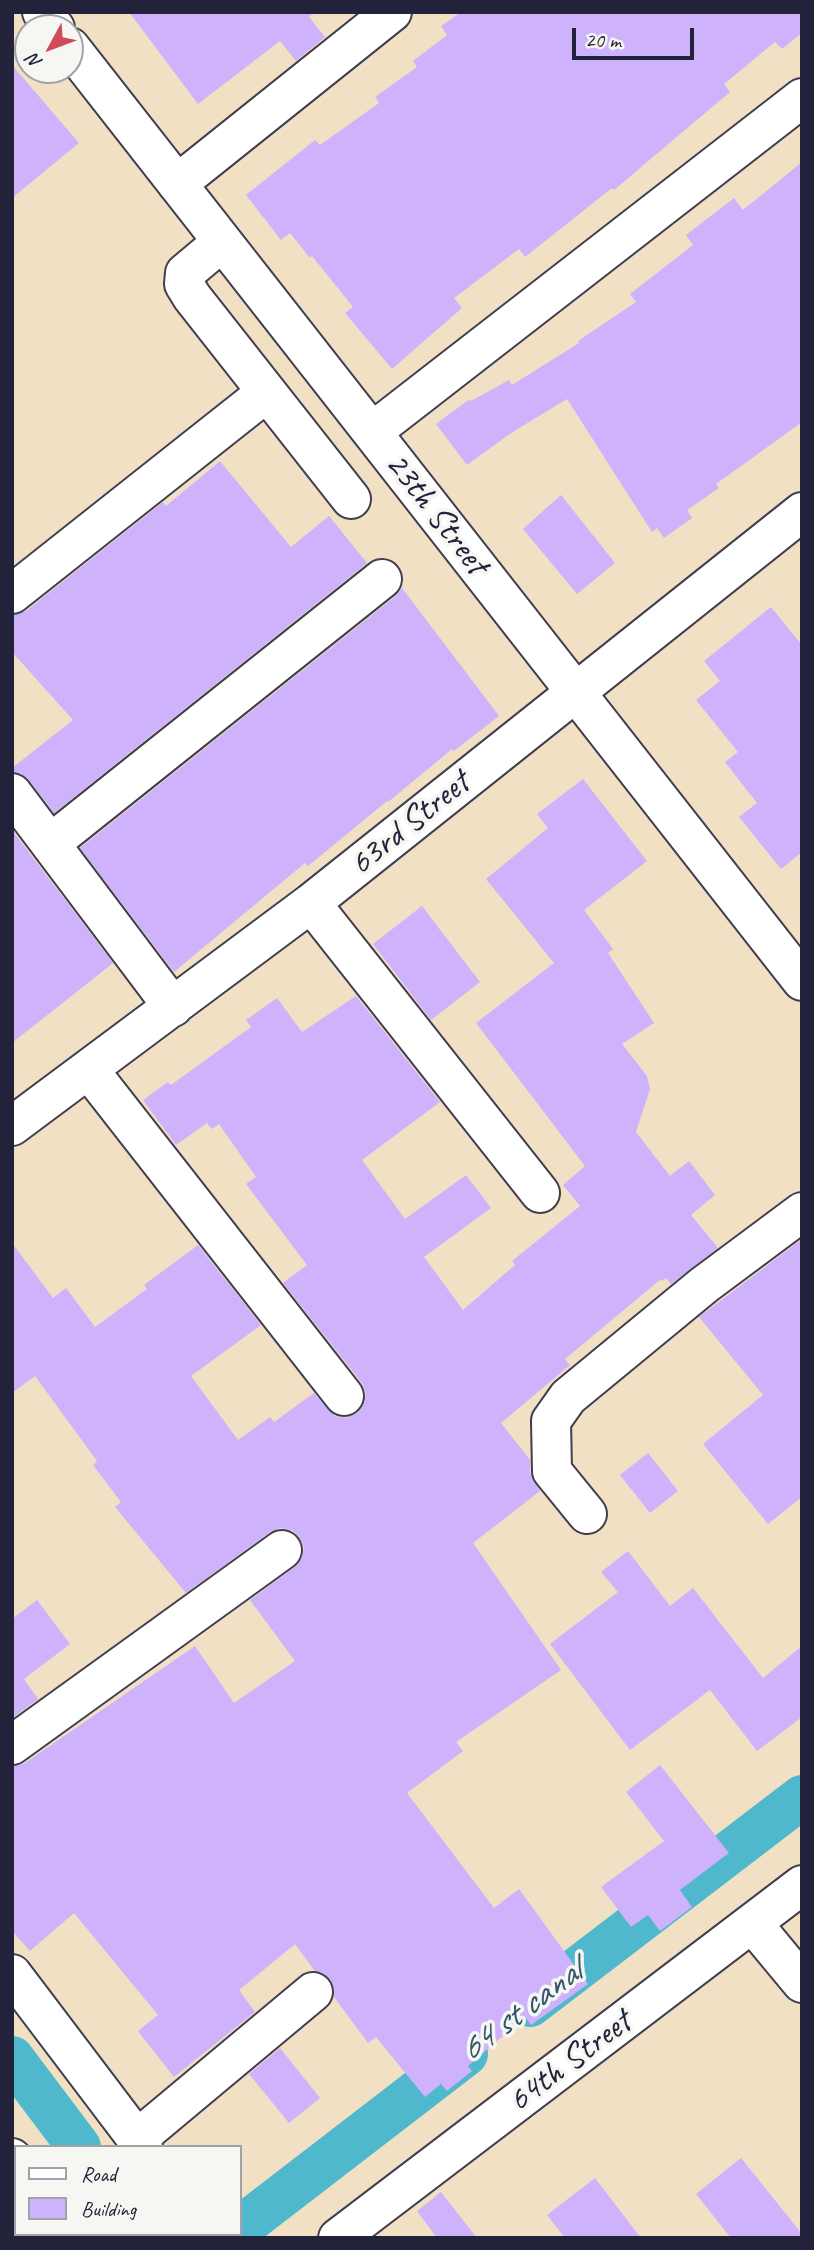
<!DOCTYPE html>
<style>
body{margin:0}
#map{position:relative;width:814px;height:2250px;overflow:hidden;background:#f1e0c4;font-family:Caveat,sans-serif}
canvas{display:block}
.frame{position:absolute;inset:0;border:14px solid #22223b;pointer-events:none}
.legend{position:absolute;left:14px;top:2145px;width:228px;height:91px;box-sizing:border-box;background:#f6f6f2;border:2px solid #a1a1a9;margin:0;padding:9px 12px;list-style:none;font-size:21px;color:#22223b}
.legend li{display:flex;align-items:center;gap:14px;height:35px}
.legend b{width:35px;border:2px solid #a1a1a9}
.north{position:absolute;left:14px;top:14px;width:70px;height:70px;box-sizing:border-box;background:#f6f6f2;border:2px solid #a1a1a9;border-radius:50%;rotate:229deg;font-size:19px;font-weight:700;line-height:28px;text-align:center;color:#22223b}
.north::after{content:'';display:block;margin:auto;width:24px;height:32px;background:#d1495b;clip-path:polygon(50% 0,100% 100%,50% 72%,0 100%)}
.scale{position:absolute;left:572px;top:28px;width:122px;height:32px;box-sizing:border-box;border:4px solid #22223b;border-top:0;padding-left:9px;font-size:21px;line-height:24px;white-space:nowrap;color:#22223b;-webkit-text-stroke:5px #f6f6f2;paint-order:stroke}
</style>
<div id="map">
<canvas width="814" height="2250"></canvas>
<div class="frame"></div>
<ul class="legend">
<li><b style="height:9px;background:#fff"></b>Road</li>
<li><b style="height:19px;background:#ceb2fb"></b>Building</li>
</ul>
<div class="north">N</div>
<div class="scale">20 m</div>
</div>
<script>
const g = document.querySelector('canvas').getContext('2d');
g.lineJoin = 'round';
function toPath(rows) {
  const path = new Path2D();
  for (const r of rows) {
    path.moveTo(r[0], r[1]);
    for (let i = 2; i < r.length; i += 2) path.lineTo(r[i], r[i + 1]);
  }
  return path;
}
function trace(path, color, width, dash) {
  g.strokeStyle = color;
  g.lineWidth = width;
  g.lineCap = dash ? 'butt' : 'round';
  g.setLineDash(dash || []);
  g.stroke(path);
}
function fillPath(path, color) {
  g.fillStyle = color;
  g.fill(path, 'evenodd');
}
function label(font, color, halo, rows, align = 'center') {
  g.font = font + ' Caveat,sans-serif';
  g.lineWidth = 7;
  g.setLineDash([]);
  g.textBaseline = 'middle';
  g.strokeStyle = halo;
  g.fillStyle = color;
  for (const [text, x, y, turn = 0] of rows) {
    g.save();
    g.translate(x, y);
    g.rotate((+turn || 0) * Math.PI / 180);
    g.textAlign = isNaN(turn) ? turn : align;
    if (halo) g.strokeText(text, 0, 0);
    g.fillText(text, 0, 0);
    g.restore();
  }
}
const canal = toPath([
 [530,2005,802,1797],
 [12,2058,79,2147],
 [240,2228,466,2054],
 [145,2234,148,2238]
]);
const building = toPath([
 [129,12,315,12,309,17,325,37,296,61,280,41,198,104],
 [461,12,802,12,802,33,782,49,775,42,724,84,730,92,614,190,612,188,525,257,519,249,454,298,462,308,392,369,345,313,353,307,312,256,310,258,290,233,281,240,246,195,315,140,320,145,379,103,375,97,417,67,413,61,447,35,441,26],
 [12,65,79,143,12,198],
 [802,162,802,422,716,484,719,488,687,510,692,518,664,538,657,528,652,532,567,399,511,433,467,465,436,424,470,399,471,401,509,380,512,385,579,343,578,341,636,302,630,294,693,245,686,235,734,198,743,210],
 [220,461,291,547,329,516,367,563,54,813,29,780,21,773,12,772,12,768,73,720,12,652,12,615,26,611,163,502,166,506],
 [561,495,615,563,577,594,523,529],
 [402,588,499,716,454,751,452,749,388,802,387,801,308,866,305,863,174,972,80,848,396,596],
 [771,607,802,645,802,852,781,869,739,817,757,803,725,762,738,752,696,700,720,681,704,661],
 [583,779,647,861,584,910,613,949,608,953,654,1023,622,1044,647,1076,650,1089,636,1132,670,1176,689,1161,715,1195,691,1215,718,1248,671,1284,666,1278,662,1281,661,1279,565,1359,570,1365,501,1423,530,1460,530,1472,540,1491,473,1543,561,1670,456,1742,463,1751,407,1793,494,1908,519,1889,588,1984,531,2025,525,2017,468,2066,472,2071,447,2091,441,2084,425,2097,376,2037,368,2043,334,1997,334,1988,330,1979,321,1972,315,1971,295,1944,239,1990,255,2012,174,2077,138,2031,158,2015,74,1913,30,1951,12,1931,12,1767,25,1763,195,1646,234,1703,295,1661,250,1600,295,1567,302,1558,304,1547,299,1537,292,1530,280,1528,270,1532,186,1593,115,1507,121,1502,93,1465,97,1461,35,1376,12,1393,12,1243,53,1298,66,1288,95,1327,147,1289,144,1285,198,1245,261,1325,191,1376,238,1440,270,1417,274,1422,314,1393,327,1409,335,1416,346,1418,358,1413,364,1404,366,1394,362,1383,283,1283,307,1265,246,1184,256,1177,219,1124,212,1129,207,1123,176,1145,143,1100,168,1082,171,1085,251,1027,246,1020,277,998,302,1032,356,996,440,1102,362,1160,405,1219,466,1175,491,1208,424,1257,463,1310,515,1265,512,1261,580,1206,563,1185,585,1166,476,1023,554,963,486,879,548,828,537,814],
 [12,830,113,963,12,1043],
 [422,906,480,982,431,1020,373,944],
 [802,1239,802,1497,768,1524,703,1444,763,1395,699,1317],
 [648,1453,678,1491,650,1513,620,1475],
 [628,1551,670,1606,693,1588,763,1678,802,1646,802,1717,757,1751,710,1690,630,1750,550,1644,618,1592,601,1572],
 [37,1600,70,1644,24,1679,38,1699,12,1718,12,1619],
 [660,1765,729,1853,680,1890,692,1907,660,1931,648,1915,631,1927,601,1887,664,1841,626,1792],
 [280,2048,320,2098,289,2123,249,2074],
 [741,2158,802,2234,802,2238,731,2238,696,2194],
 [595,2178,641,2238,565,2238,547,2215],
 [441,2192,477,2238,437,2238,417,2211]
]);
const minor = toPath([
 [42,12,55,28],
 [70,47,802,981],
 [177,184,392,12],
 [222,242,185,273,184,284,192,297,351,499],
 [372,432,802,98],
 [12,594,267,392],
 [12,793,173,1007],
 [51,843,382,579],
 [311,903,540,1193],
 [89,1070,344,1396],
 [12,1126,311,903,802,512],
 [587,1514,552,1471,551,1421,568,1397,704,1285,802,1212],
 [12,1745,282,1550],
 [753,1924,802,1983],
 [12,1974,143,2147],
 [137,2139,313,1992],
 [12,2158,16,2162],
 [71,2234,74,2238],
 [208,2234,211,2238],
 [338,2238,802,1885]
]);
const streetNames = [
 ["23th Street",436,514,52],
 ["63rd Street",410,824,-39],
 ["64th Street",570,2062,-37]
];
const waterNames = [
 ["64 st canal",521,2012,-37]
];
trace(canal, '#4fb8cc', 44);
fillPath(building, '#ceb2fb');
trace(minor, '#413e50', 42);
trace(minor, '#fff', 38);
label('35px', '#22223b', '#f6f6f2', streetNames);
label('italic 37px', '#32566e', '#f6f6f2', waterNames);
</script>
